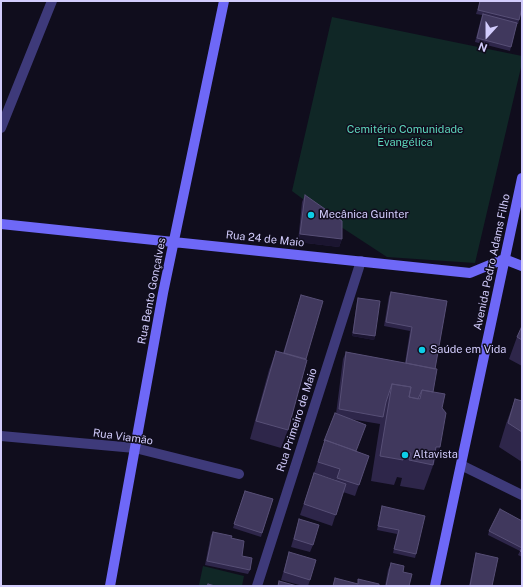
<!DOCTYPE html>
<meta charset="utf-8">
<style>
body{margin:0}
#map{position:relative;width:523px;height:587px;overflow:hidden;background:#100d1d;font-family:"Public Sans",sans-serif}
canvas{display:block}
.frame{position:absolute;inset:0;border:2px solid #d2ccfc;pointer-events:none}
.north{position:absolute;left:467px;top:16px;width:40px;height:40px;-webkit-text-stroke:3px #100d1d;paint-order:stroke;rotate:201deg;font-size:11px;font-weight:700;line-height:16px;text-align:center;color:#d2ccfc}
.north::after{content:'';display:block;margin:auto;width:14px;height:18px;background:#d2ccfc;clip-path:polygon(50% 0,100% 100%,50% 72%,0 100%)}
</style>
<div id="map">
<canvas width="523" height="587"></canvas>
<div class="frame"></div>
<div class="north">N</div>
</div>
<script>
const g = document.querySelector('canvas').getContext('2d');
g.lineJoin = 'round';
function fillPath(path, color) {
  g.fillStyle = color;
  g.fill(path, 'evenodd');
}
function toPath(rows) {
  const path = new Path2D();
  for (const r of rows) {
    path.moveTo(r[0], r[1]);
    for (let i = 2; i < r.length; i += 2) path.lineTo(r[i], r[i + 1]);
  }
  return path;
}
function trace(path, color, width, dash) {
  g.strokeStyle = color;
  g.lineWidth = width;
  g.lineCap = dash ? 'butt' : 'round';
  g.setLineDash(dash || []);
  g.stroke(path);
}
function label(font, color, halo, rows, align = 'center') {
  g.font = font + ' "Public Sans",sans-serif';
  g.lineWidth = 3;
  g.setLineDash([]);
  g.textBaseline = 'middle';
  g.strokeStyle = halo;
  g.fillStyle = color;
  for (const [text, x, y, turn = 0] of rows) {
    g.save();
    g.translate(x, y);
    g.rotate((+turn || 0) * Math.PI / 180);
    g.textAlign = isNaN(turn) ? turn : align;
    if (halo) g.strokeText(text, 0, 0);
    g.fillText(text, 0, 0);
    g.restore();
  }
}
const green = toPath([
 [332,17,522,56,522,63,475,263,387,257,338,225,292,191],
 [203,566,244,576,242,586,204,586,199,585]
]);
const street = toPath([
 [1,128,52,1],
 [1,436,135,448,239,474],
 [461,465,522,495],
 [257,586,361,261]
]);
const secondary = toPath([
 [1,224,470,273,504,259,522,266],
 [110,586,163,293,224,1],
 [435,586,522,178]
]);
const wall = toPath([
 [480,1,522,1,519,20,518,24,516,24,510,51,475,42,482,15,476,14],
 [305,195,342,239,339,247,298,242,302,202],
 [391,292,447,301,435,369,433,392,442,408,440,447,424,490,400,486,402,478,397,477,394,485,371,481,380,424,350,419,356,451,369,456,355,496,343,492,332,526,300,515,314,473,335,481,336,480,314,473,322,449,335,413,336,414,343,359,346,352,405,363,410,331,384,326,389,296],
 [301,295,306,360,288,430,281,448,250,439,269,370,276,351,283,353],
 [358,298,375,336,374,340,352,336,357,301],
 [522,326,522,366,509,359,517,337],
 [515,399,522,401,522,462,499,447,506,424],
 [245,491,273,499,261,537,233,528],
 [382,506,416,554,415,558,393,553,397,534,377,530],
 [299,519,313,545,310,552,291,547],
 [522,521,522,557,518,555,520,551,488,535,489,531],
 [213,532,231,538,250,570,248,574,205,565,211,535],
 [289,552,310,580,308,586,303,586,281,580],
 [476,553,492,586,469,586,474,561],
 [391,563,403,572,409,586,385,586,388,570]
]);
const shadedWall = toPath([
 [300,234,342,239,339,247,298,242],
 [353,333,375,336,374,340,352,336],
 [436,447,440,447,431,472,433,465]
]);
const building = toPath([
 [480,1,522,1,522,8,519,20,478,10,480,1],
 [483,14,517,23,511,47,477,38,483,14],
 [305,195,342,221,342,239,300,234,305,195],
 [391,292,447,301,435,369,406,363,412,327,386,322,391,292],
 [301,295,323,301,306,359,284,353,301,295],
 [358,298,380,301,375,336,353,333,358,298],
 [522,326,522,340,517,337,522,326],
 [276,351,307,360,288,430,256,421,276,351],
 [346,352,437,369,433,392,422,390,418,399,409,397,411,387,392,384,386,402,383,417,339,409,346,352],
 [392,384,411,387,409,397,420,399,422,390,445,394,442,408,446,413,440,447,436,447,433,465,409,460,411,453,405,452,403,460,380,456,392,384],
 [515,399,522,401,522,432,508,423,515,399],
 [335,413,366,425,356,451,325,440,325,441,324,441,335,413],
 [325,440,369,456,359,485,337,478,340,469,318,462,325,440],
 [314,473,346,484,336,515,304,504,314,473],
 [245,491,273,499,262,533,234,524,245,491],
 [382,506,425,516,416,554,394,549,399,530,378,526,382,506],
 [500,509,522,521,522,553,520,551,522,548,489,531,500,509],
 [299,519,319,525,313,545,294,539,299,519],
 [213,532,232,536,231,538,244,541,242,556,252,558,250,570,207,561,213,532],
 [289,552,316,560,310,580,284,572,289,552],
 [476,553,498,558,492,586,470,586,476,553],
 [391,563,404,566,403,572,412,574,409,586,386,586,391,563],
 [335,578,358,584,358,579,379,584,379,586,333,586,335,578],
 [279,581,297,586,278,586,279,581],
 [208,584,215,586,207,586,208,584]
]);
const markers = [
 [311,215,4,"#0dcee7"],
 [422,350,4,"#0dcee7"],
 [405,455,4,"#0dcee7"]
];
const parkNames = [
 ["Cemitério Comunidade",405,130],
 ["Evangélica",405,143]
];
const poiNames = [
 ["Mecânica Guinter",319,215],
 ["Saúde em Vida",430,350],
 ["Altavista",413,455]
];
const streetNames = [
 ["Rua 24 de Maio",265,239,6],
 ["Avenida Pedro Adams Filho",492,262,-78],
 ["Rua Bento Gonçalves",152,291,-79],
 ["Rua Primeiro de Maio",297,420,-72],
 ["Rua Viamão",123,437,8]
];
fillPath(green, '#102726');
trace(street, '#3e3a7a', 10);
trace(secondary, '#6e68f7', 10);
fillPath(wall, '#2e264a');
fillPath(shadedWall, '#1b1530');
fillPath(building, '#40385d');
trace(building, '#574f76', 1);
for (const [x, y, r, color] of markers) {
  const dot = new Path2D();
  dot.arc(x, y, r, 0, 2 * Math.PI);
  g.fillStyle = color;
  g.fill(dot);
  trace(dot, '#100d1d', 1.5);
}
label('11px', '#5dd7bb', '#100d1d', parkNames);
label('11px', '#d2ccfc', '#100d1d', poiNames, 'left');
label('11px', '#d2ccfc', '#100d1d', streetNames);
</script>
